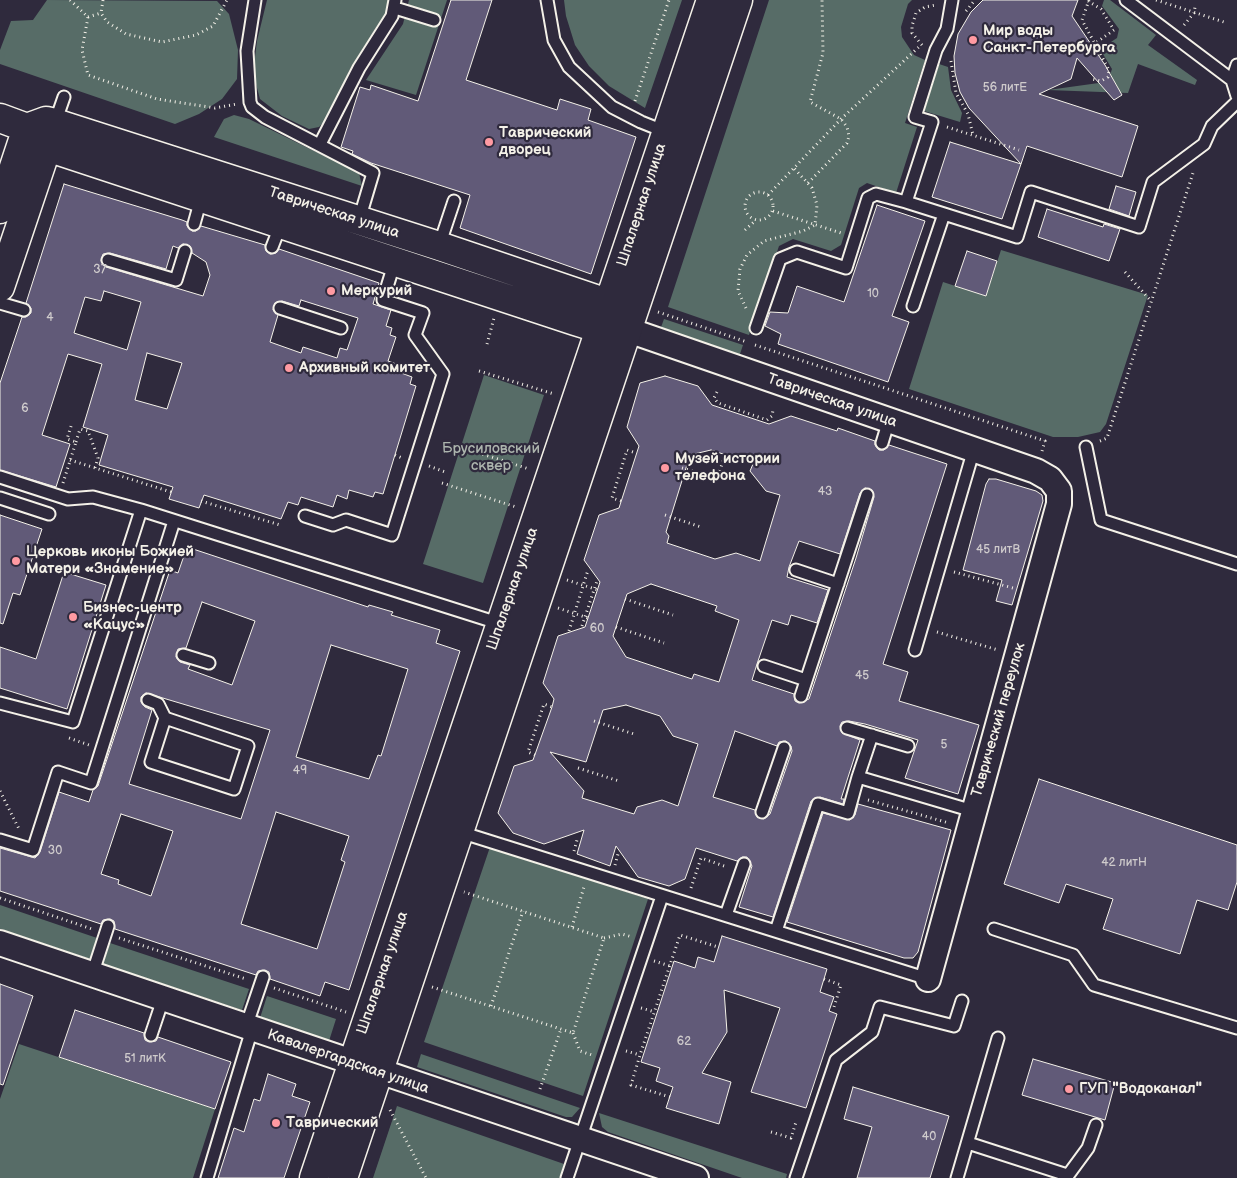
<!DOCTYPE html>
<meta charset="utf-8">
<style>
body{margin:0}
canvas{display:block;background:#2f2a3d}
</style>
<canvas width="1237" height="1178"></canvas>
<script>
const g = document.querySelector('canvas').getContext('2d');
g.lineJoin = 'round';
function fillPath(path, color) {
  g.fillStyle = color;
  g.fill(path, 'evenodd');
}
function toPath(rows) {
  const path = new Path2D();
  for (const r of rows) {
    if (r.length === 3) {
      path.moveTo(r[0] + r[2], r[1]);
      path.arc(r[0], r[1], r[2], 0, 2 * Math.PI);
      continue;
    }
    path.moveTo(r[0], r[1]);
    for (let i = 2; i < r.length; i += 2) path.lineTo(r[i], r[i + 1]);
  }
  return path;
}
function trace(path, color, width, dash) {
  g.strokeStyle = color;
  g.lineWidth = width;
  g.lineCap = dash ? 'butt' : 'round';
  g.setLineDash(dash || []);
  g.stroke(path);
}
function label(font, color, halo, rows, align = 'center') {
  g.font = font + ' "Balsamiq Sans",sans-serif';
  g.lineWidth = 4.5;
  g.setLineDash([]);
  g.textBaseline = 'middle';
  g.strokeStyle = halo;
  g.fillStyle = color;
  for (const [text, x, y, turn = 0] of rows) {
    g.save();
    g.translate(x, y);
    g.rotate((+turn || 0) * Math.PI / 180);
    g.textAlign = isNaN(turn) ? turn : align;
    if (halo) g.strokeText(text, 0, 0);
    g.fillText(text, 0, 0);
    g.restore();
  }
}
const green = toPath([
 [47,0,217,1,229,14,238,50,237,79,222,99,199,114,175,124,0,64,0,50,11,21,33,20],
 [267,0,388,0,389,11,377,26,349,71,327,119,319,127,309,129,282,116,260,99,253,73,257,41],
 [409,0,447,0,416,95,366,80,403,24],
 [564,0,682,0,645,108,609,86,589,66,575,45,566,16],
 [769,0,912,0,908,4,901,27,902,37,914,55,925,60,905,123,917,127,896,193,867,183,859,188,841,245,831,251,793,239,779,246,749,335,668,307],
 [1104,0,1110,0,1156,35,1148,45,1197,80,1195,85,1138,64,1128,93,1048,90,1106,82,1109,78,1112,69,1100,49,1117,38,1119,29,1102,6],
 [939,64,948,67,951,90,962,113,960,122,924,111],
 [234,115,249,119,359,173,362,186,214,137,224,119],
 [1001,250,1148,295,1106,424,1100,432,1078,437,1053,437,909,389,943,282,986,296],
 [664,319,743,345,738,360,659,333],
 [484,375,544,395,483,583,423,564],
 [490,847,648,899,583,1096,424,1042],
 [0,905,97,938,90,959,0,929],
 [110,943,249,989,242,1010,103,964],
 [267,996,336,1019,329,1041,260,1018],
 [19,1044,215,1109,193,1178,0,1178,0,1099],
 [421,1054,580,1108,572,1117,566,1117,417,1067],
 [397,1106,564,1164,560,1178,373,1178],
 [599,1113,787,1174,786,1178,742,1178,608,1132,602,1127]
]);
const building = toPath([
 [451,0,492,0,466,80,557,110,560,99,591,109,588,120,636,137,591,274,460,228,470,195,371,163,352,154,353,151,341,147,360,87,370,90,371,85,418,101,451,0],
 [983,0,1078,0,1072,16,1105,65,1122,95,1114,100,1077,58,1071,79,1039,94,1138,126,1122,177,1027,146,1021,164,969,108,960,92,955,73,954,56,958,34,971,12,983,0],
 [950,142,1021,164,1002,219,932,197,950,142],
 [64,184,182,220,187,222,187,226,192,231,196,231,201,226,265,245,266,251,270,254,276,253,279,249,379,283,373,304,391,310,386,326,392,328,390,335,396,337,388,361,399,365,396,371,412,377,410,384,416,386,383,494,375,492,373,497,349,490,347,499,337,495,333,507,301,497,298,505,288,502,281,519,204,495,199,508,169,499,173,487,99,465,108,435,83,427,102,364,68,354,42,435,70,444,56,487,0,470,0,383,22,317,26,317,31,313,31,308,26,303,64,184],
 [183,244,190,246,192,253,206,262,210,275,203,296,106,267,101,261,103,254,110,253,166,269,173,246,178,248,183,244],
 [104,291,141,302,127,350,74,333,85,297,101,301,104,291],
 [301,300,358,318,347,350,340,348,337,358,303,347,301,353,270,342,278,315,273,310,275,303,282,301,299,306,301,300],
 [147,353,182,363,167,409,135,400,147,353],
 [1116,186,1136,192,1129,216,1109,209,1116,186],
 [877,205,925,221,892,316,909,322,888,382,778,344,781,334,765,326,770,312,788,313,797,286,844,302,877,205],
 [1047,209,1103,227,1104,224,1120,229,1109,261,1038,237,1047,209],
 [967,251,997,261,986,296,955,286,967,251],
 [665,376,698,386,712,405,769,424,791,416,837,431,838,428,875,441,875,445,879,450,884,450,889,445,947,464,883,664,908,672,899,701,979,725,958,794,905,778,918,740,865,724,849,721,842,722,840,726,842,733,860,740,841,799,844,799,843,804,820,797,811,801,773,917,739,907,752,866,747,857,742,857,737,861,696,848,685,879,669,886,638,877,616,846,610,866,577,854,584,830,544,844,513,833,498,813,514,766,533,760,552,707,554,699,543,683,558,636,585,627,600,582,584,560,599,515,619,508,639,446,627,427,640,383,665,376],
 [711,450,753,464,750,471,766,491,780,495,760,561,736,553,715,559,667,543,669,536,666,532,690,455,711,450],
 [865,488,872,490,874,497,856,558,809,699,799,703,795,701,794,694,752,680,757,664,772,620,788,625,791,615,817,623,828,590,787,577,789,567,799,541,840,554,860,493,865,488],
 [651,584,717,606,715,611,739,620,719,682,694,674,692,679,626,657,613,636,627,594,651,584],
 [626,705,660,716,673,736,698,744,678,806,662,800,637,807,634,814,582,798,584,791,550,752,586,762,603,710,626,705],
 [735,731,777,746,779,742,786,741,791,746,792,751,770,814,764,819,757,817,755,810,713,797,735,731],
 [989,479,996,479,1036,491,1042,495,1043,501,1012,605,996,601,1002,580,963,570,986,484,989,479],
 [0,515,42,529,20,595,13,593,3,624,0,623,0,515],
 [187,547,368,607,369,605,393,612,391,615,440,630,436,643,460,651,349,990,325,982,320,996,270,979,269,972,265,970,258,971,256,975,115,929,114,921,110,919,103,920,101,924,0,891,0,848,35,858,40,852,59,792,89,802,93,790,98,786,170,570,178,573,187,547],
 [202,602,255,621,232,685,188,669,190,665,180,662,176,657,178,649,186,648,202,602],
 [331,645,408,669,381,756,378,755,369,779,296,757,331,645],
 [146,693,270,730,241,819,129,784,152,710,145,707,141,702,141,697,146,693],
 [276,812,349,836,341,860,345,862,317,949,241,924,276,812],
 [121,814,173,831,151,896,118,884,119,880,101,874,121,814],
 [64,572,106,585,67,709,0,688,0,647,36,659,64,572],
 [1039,779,1237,845,1237,882,1228,910,1197,900,1180,954,1103,929,1113,899,1066,884,1059,903,1004,884,1039,779],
 [858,804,951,830,918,952,913,958,904,958,787,922,823,813,850,820,855,815,858,804],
 [722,936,827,969,820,992,834,997,829,1011,837,1014,806,1108,751,1092,780,1008,724,990,727,1032,702,1073,731,1082,719,1124,666,1108,673,1087,656,1081,660,1068,641,1062,674,961,695,968,698,957,714,962,722,936],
 [0,984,33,996,3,1085,0,1084,0,984],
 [75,1010,144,1033,145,1040,149,1042,156,1041,158,1037,231,1062,215,1109,59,1057,75,1010],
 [1033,1059,1115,1083,1105,1120,1022,1095,1033,1059],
 [268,1074,296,1084,292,1096,310,1102,284,1178,218,1178,234,1128,244,1132,254,1099,260,1101,268,1074],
 [853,1087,949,1116,930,1178,857,1178,872,1127,844,1119,853,1087]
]);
const path = toPath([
 [70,0,88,17,82,50,88,75,157,99,215,108,237,104],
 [103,0,101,13,107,22,126,34,162,42,196,35,213,26,227,0],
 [1089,0,1082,20,1109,70,1108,77,1101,81,1092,79],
 [1156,0,1227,23],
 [1088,1,1101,9,1114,30,1094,44],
 [966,11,975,0],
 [88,17,101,13],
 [1184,25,1194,13,1195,7],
 [922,45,912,33,912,26,916,13,925,7,936,5],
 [951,61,956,93,968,114,973,135],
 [635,101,669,0],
 [947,127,1019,150],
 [808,183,847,143,849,136,847,127,841,119,810,102,823,53,822,0],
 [759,206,14],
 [768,195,841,119,921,45],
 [773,211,841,233],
 [745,230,756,220],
 [1125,272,1151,301],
 [746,308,738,291,740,269,747,255,764,241,803,231,815,225,817,205,812,188,794,168],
 [658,312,747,342],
 [487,344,494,318],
 [755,345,1045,441,1042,451],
 [479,371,554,394],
 [717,392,714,398,718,403,767,420,772,416,773,410],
 [1100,441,1107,438,1193,173],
 [76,442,80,429,88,431,98,458,95,468],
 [454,445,529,469],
 [395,455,402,458],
 [70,460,171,492],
 [429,466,445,472],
 [682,468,717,479,725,455],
 [63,483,76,442,67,439,72,423],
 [442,483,516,507],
 [201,501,280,525],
 [621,501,612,498,627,450,636,453],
 [665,515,701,527],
 [954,572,1013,588],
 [567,580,598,590],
 [625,599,673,615],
 [558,608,588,618],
 [582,626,597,581],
 [616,627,664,643],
 [569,631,588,570],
 [937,632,998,650],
 [594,721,634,734],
 [69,738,89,745],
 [535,755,528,752,544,704,552,707],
 [578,768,619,781],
 [0,791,19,829],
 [868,800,949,823],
 [574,851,577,840],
 [615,865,618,854],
 [691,888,701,858,727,867],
 [0,898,92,929],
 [572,927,584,887],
 [119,938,246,979],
 [604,938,622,934,632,937],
 [654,961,670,966],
 [824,979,841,985,834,1007],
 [432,987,573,1033,604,938,464,892],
 [274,988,346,1012],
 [491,1006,523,911],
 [641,1008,655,1012],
 [573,1033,580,1051,592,1055],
 [626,1051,640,1055],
 [540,1089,561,1029],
 [670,1097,631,1085,640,1055,680,935,718,947],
 [390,1110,426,1178],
 [771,1132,791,1138,796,1122]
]);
const lane = toPath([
 [255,0,247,51,250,102,252,107,265,117,373,173,359,220],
 [547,0,554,40,569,67,612,107,641,122,666,132],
 [1126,0,1232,80,1237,96],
 [395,8,434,20],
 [1232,80,1237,65],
 [55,123,64,97],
 [320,144,359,68,392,16,395,0],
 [906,202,1017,237,1031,192,1139,227,1153,182,1204,144,1212,126,1237,102],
 [194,224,201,199],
 [439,246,454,201],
 [272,247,281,224],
 [108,260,176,280,185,251],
 [0,303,24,310],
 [913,306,944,214],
 [280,308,341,328],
 [756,328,780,259,797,252,846,268,868,198,876,194,906,202,932,122,915,117,936,50,947,29,952,0],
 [882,443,889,420],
 [1086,447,1101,520,1237,564],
 [0,477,68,499,93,497,141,510,501,624],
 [0,498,49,514],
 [305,516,333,525,346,520,392,535,443,374,415,335,423,313,383,300,395,261],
 [796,570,838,584],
 [915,650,974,449],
 [183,655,209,663],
 [764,666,806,680],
 [801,696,867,495],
 [148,700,158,704,165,718,248,746,234,789,151,762,165,718],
 [0,703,73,722,141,510],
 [847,728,908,746],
 [872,735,858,777,973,811],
 [762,812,784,748],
 [460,832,928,979],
 [0,840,33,850,58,772,91,783,174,521],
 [726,915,744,864],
 [994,929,1073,955,1094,985,1237,1028],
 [776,931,818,804,848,813,858,777],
 [92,975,108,926],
 [246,1027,263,977],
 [151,1035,163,999],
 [968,1143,1067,1175],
 [207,1178,252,1029],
 [567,1178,662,896],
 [796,1178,836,1060,872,1032,880,1007,954,1026,962,1001],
 [957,1178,998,1038],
 [1066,1178,1088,1148,1096,1125]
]);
const street = toPath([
 [628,330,1036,471,1050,479,1059,491,1059,504,928,979],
 [0,943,696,1178]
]);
const secondary = toPath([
 [0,118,27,128,47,147,575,321,601,329,620,330],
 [27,128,46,121,55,123,439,246,610,304,620,318],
 [0,209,27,128],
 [0,287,47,147,46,129],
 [314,1178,711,0],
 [343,1178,738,0]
]);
const markers = [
 [973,40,5,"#ff9aa2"],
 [489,142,5,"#ff9aa2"],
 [331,291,5,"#ff9aa2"],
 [289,368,5,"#ff9aa2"],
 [665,468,5,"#ff9aa2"],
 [16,561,5,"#ff9aa2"],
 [73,617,5,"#ff9aa2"],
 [1069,1089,5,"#ff9aa2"],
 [276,1123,5,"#ff9aa2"]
];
const numberNames = [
 ["56 литЕ",1005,88],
 ["37",100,270],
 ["10",873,294],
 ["4",50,318],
 ["6",25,409],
 ["43",825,492],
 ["45 литВ",998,550],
 ["60",597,629],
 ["45",862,676],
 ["5",944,745],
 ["49",300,771],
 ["30",55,851],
 ["42 литН",1124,863],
 ["62",684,1042],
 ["51 литК",145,1059],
 ["40",929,1137]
];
const poiNames = [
 ["Мир воды",983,31],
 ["Санкт-Петербурга",983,48],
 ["Таврический",499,133],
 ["дворец",499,150],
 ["Меркурий",341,291],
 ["Архивный комитет",299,368],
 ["Музей истории",675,459],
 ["телефона",675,476],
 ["Церковь иконы Божией",26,552],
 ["Матери «Знамение»",26,569],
 ["Бизнес-центр",83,608],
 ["«Кацус»",83,625],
 ["ГУП \"Водоканал\"",1079,1089],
 ["Таврический",286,1123]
];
const streetNames = [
 ["Шпалерная улица",642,205,-72],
 ["Таврическая улица",334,213,18],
 ["Таврическая улица",832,401,19],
 ["Шпалерная улица",513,589,-71],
 ["Таврический переулок",999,720,-74],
 ["Шпалерная улица",383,973,-71],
 ["Кавалергардская улица",348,1062,19]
];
const parkNames = [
 ["Брусиловский",491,449],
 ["сквер",491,466]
];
fillPath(green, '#576c67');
fillPath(building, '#615a78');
trace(building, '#f4f1e8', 1);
trace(lane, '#f4f1e8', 15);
trace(street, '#f4f1e8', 28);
trace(secondary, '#f4f1e8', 31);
trace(path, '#f4f1e8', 3, [1, 4]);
trace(lane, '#2f2a3d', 11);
trace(street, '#2f2a3d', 24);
trace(secondary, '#2f2a3d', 28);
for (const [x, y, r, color] of markers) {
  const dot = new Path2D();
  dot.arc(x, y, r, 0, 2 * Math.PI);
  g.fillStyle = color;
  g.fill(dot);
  trace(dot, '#2f2a3d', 2);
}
label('12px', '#cfcbcc', null, numberNames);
label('bold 15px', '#f4f1e8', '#2f2a3d', poiNames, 'left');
label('15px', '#f4f1e8', '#2f2a3d', streetNames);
label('15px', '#adb5ae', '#2f2a3d', parkNames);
</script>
